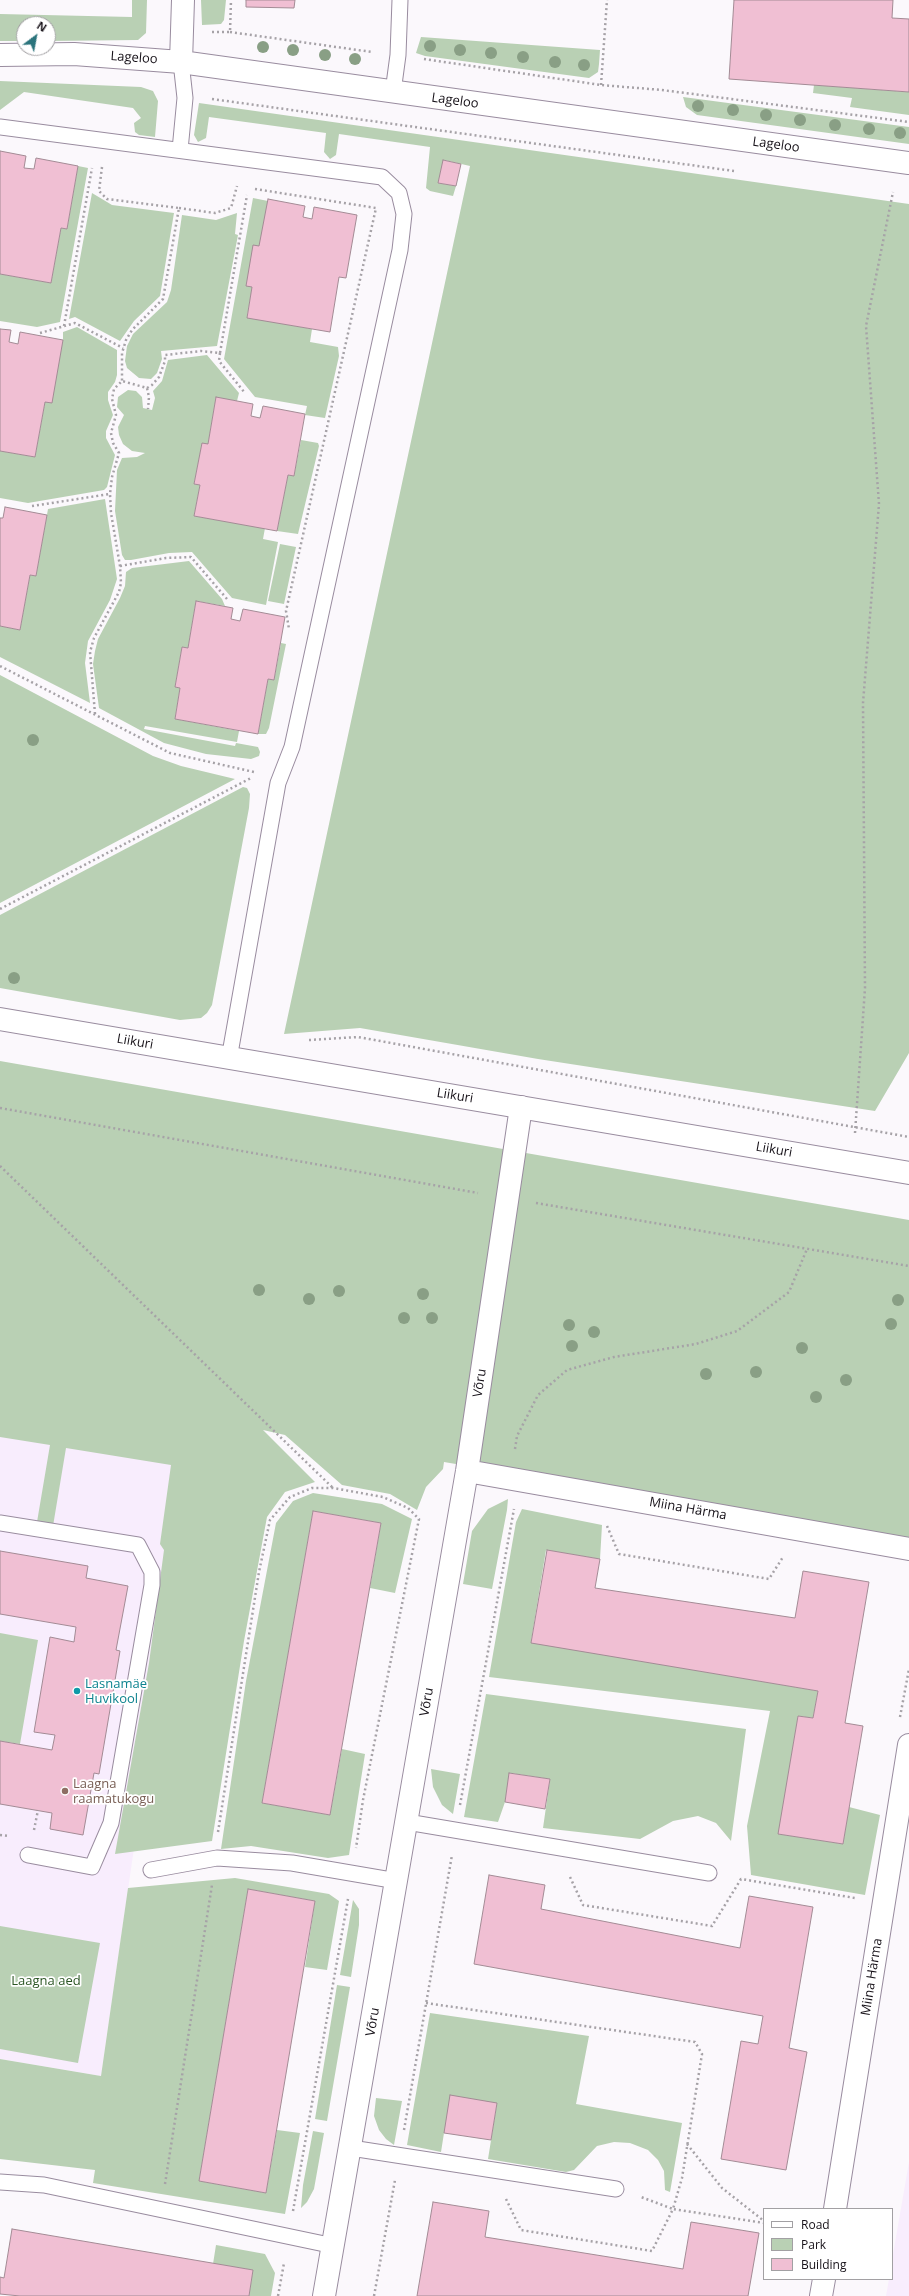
<!DOCTYPE html>
<meta charset="utf-8">
<style>
body{margin:0}
#map{position:relative;width:909px;height:2296px;overflow:hidden;background:#fbf8fc;font-family:"Open Sans",sans-serif}
canvas{display:block}
.legend{position:absolute;left:763px;top:2208px;width:130px;height:72px;box-sizing:border-box;background:#fff;border:1px solid #a2a0a3;margin:0;padding:5px 7px;list-style:none;font-size:12px;color:#161118}
.legend li{display:flex;align-items:center;gap:8px;height:20px}
.legend b{width:20px;border:1px solid #a2a0a3}
.north{position:absolute;left:16px;top:16px;width:40px;height:40px;box-sizing:border-box;background:#fff;border:1px solid #a2a0a3;border-radius:50%;rotate:32deg;font-size:11px;font-weight:700;line-height:16px;text-align:center;color:#161118}
.north::after{content:'';display:block;margin:auto;width:14px;height:18px;background:#2b747c;clip-path:polygon(50% 0,100% 100%,50% 72%,0 100%)}
</style>
<div id="map">
<canvas width="909" height="2296"></canvas>
<ul class="legend">
<li><b style="height:5px;background:#fff"></b>Road</li>
<li><b style="height:11px;background:#b9d0b4"></b>Park</li>
<li><b style="height:11px;background:#f0bfd3"></b>Building</li>
</ul>
<div class="north">N</div>
</div>
<script>
const g = document.querySelector('canvas').getContext('2d');
g.lineJoin = 'round';
function fillPath(path, color) {
  g.fillStyle = color;
  g.fill(path, 'evenodd');
}
function toPath(rows) {
  const path = new Path2D();
  for (const r of rows) {
    path.moveTo(r[0], r[1]);
    for (let i = 2; i < r.length; i += 2) path.lineTo(r[i], r[i + 1]);
  }
  return path;
}
function trace(path, color, width, dash) {
  g.strokeStyle = color;
  g.lineWidth = width;
  g.lineCap = dash ? 'butt' : 'round';
  g.setLineDash(dash || []);
  g.stroke(path);
}
function label(font, color, halo, rows, align = 'center') {
  g.font = font + ' "Open Sans",sans-serif';
  g.lineWidth = 3.5;
  g.setLineDash([]);
  g.textBaseline = 'middle';
  g.strokeStyle = halo;
  g.fillStyle = color;
  for (const [text, x, y, turn = 0] of rows) {
    g.save();
    g.translate(x, y);
    g.rotate((+turn || 0) * Math.PI / 180);
    g.textAlign = isNaN(turn) ? turn : align;
    if (halo) g.strokeText(text, 0, 0);
    g.fillText(text, 0, 0);
    g.restore();
  }
}
const built = toPath([
 [0,1386,196,1420,101,2076,0,2059],
 [909,2162,909,2296,886,2296,889,2279,892,2279,892,2260]
]);
const green = toPath([
 [132,0,147,0,146,33,138,40,48,41,48,24,24,24,24,41,0,41,0,14,132,17],
 [201,0,226,0,224,20,221,24,202,25],
 [421,37,600,50,599,64,598,72,589,78,425,56,416,53],
 [0,81,141,87,153,91,158,101,155,137,139,135,135,132,134,123,141,118,133,108,24,92,0,110],
 [814,85,909,92,909,115,850,107,852,98,813,93],
 [683,97,909,127,909,144,697,115,686,107],
 [199,103,909,204,909,1053,875,1111,538,1059,360,1028,284,1034,470,166,444,160,438,183,456,186,453,196,430,191,426,188,430,147,339,134,336,155,330,159,324,152,326,133,209,117,206,138,198,142,194,135],
 [78,166,88,168,60,322,37,327,0,321,0,274,51,283,61,228,67,229],
 [92,193,112,205,174,213,160,296,134,321,120,341,75,317,69,319],
 [253,198,268,201,247,317,312,329,310,342,338,347,339,356,325,418,305,415,307,406,255,397,224,359],
 [237,213,235,234,238,235,217,346,161,351,162,359,157,373,151,379,139,378,127,368,125,361,127,346,133,334,167,302,171,290,182,215,216,220],
 [77,327,117,350,117,375,115,382,108,392,108,400,113,415,106,431,106,438,115,455,107,487,104,490,28,503,0,498,0,451,35,457,45,402,63,340,63,332],
 [207,355,239,393,237,401,216,398,208,444,202,444,194,484,200,485,194,516,265,528,263,539,278,542,266,605,232,598,192,552,169,553,131,560,125,560,122,555,115,511,117,470,122,458,137,457,145,453,132,451,123,444,119,435,118,427,124,415,117,407,118,397,128,390,136,391,142,397,143,408,152,410,155,398,153,391,162,381,168,360],
 [301,440,318,443,319,446,298,534,277,531,288,475,294,476],
 [105,499,117,579,110,600,88,641,85,663,90,703,0,657,0,626,20,630,30,575,36,576,48,509],
 [280,544,296,547,284,604,268,601],
 [189,561,222,599,225,606,196,601,188,648,182,647,175,687,180,688,175,719,239,731,237,742,145,726,144,729,235,746,236,743,258,747,260,752,259,756,251,759,206,754,164,743,99,708,93,664,95,651,98,639,120,598,125,586,126,572,132,568],
 [281,643,286,644,269,728,266,734,258,734,268,679,274,680],
 [0,675,153,756,181,766,235,779,0,903],
 [243,787,247,788,250,794,249,808,212,1005,207,1013,201,1018,180,1020,0,988,0,915],
 [0,1061,909,1220,909,1541,444,1462,443,1469,426,1487,417,1510,390,1494,342,1485,285,1435,263,1430,315,1482,285,1492,267,1517,244,1641,212,1841,115,1854,149,1663,164,1550,160,1544,171,1465,66,1448,53,1526,37,1522,50,1445,0,1437],
 [313,1493,382,1504,412,1519,395,1593,370,1588,381,1523,313,1511,262,1803,330,1815,342,1749,365,1754,349,1855,328,1858,251,1846,221,1849,246,1681,276,1523,293,1501],
 [508,1499,507,1510,492,1589,463,1584,472,1531,488,1509],
 [522,1509,602,1525,600,1559,546,1550,531,1642,818,1691,813,1718,798,1716,779,1834,843,1844,849,1807,880,1815,865,1895,751,1875,747,1826,770,1711,489,1677,516,1522],
 [0,1633,38,1640,20,1744,0,1741],
 [486,1694,746,1729,731,1841,716,1823,698,1816,673,1821,640,1839,543,1828,550,1779,510,1773,505,1802,498,1822,464,1817],
 [431,1769,460,1774,453,1814,442,1805,433,1787],
 [235,1878,329,1894,339,1901,327,1970,305,1967,315,1901,248,1889,199,2181,266,2193,277,2130,300,2133,285,2214,93,2183,95,2170,0,2159,0,2059,101,2076,128,1888],
 [353,1900,359,1909,359,1925,351,1977,340,1975],
 [0,1926,100,1943,78,2063,0,2049],
 [337,1985,350,1987,327,2121,315,2119],
 [430,2013,589,2036,576,2104,682,2123,670,2192,665,2190,664,2171,658,2160,648,2150,630,2143,614,2142,597,2146,574,2170,566,2172,488,2159,497,2103,444,2133,441,2152,407,2145],
 [376,2098,402,2101,394,2145,386,2139,379,2130,374,2116],
 [313,2131,324,2133,314,2189,307,2202,301,2208,303,2185],
 [216,2245,265,2254,275,2273,271,2296,249,2296,253,2270,213,2264]
]);
const building = toPath([
 [246,0,295,0,294,8,246,7,246,0],
 [734,0,893,0,892,18,909,19,909,92,729,79,734,0],
 [0,151,26,156,24,168,34,169,36,158,78,166,67,229,61,228,51,283,0,274,0,151],
 [443,160,461,164,456,186,438,183,443,160],
 [268,199,305,206,303,217,312,219,314,207,357,215,346,278,339,277,330,332,247,318,252,287,246,286,253,245,259,246,268,199],
 [0,329,11,330,9,342,18,344,20,332,63,340,52,403,45,402,35,457,0,451,0,329],
 [216,397,253,404,251,416,260,418,263,406,305,414,294,476,288,475,277,531,194,516,200,485,194,484,202,443,208,444,216,397],
 [5,507,47,515,36,576,30,575,20,630,0,626,0,518,3,518,5,507],
 [196,601,233,608,231,619,240,621,243,609,285,617,274,680,268,679,258,734,175,719,180,688,175,687,182,647,188,648,196,601],
 [313,1511,381,1523,330,1815,262,1803,313,1511],
 [547,1550,600,1559,595,1588,795,1618,803,1571,869,1582,845,1723,863,1726,843,1844,778,1834,798,1716,813,1718,818,1691,531,1643,547,1550],
 [0,1551,88,1566,86,1578,128,1586,116,1650,120,1651,99,1774,94,1773,83,1835,50,1829,52,1813,0,1804,0,1741,52,1750,55,1735,34,1732,50,1637,74,1642,76,1627,0,1614,0,1551],
 [509,1773,550,1779,545,1809,505,1802,509,1773],
 [489,1875,545,1885,541,1909,740,1948,749,1896,813,1907,789,2048,807,2052,786,2170,721,2159,741,2041,758,2044,763,2016,474,1964,489,1875],
 [248,1889,315,1901,266,2193,199,2181,248,1889],
 [450,2095,497,2103,491,2140,444,2133,450,2095],
 [433,2202,489,2211,485,2237,683,2269,691,2222,759,2233,748,2296,417,2296,433,2202],
 [12,2229,253,2270,249,2296,20,2296,0,2294,0,2277,4,2278,12,2229]
]);
const path = toPath([
 [212,32,230,32,231,0],
 [230,32,372,52],
 [424,59,601,85,662,90,909,122],
 [601,85,607,0],
 [212,99,734,171],
 [102,167,99,191,107,199,179,208,163,299,132,330,126,340,122,353,122,381],
 [255,189,376,208,286,611,289,629],
 [179,208,215,213,231,208,237,186],
 [64,326,92,168],
 [40,333,75,323,123,348],
 [220,353,219,361,245,393],
 [147,388,152,385,159,377,165,361,165,355,201,351,220,353,247,195],
 [32,506,110,494],
 [120,566,166,558,191,557,227,599],
 [0,666,170,753,254,772],
 [95,714,90,652,94,638,119,592,121,583,120,566,111,513,110,494,112,477,119,453,113,443,111,433,116,415,112,399,114,389,122,381,147,388,149,397,148,409],
 [0,909,251,778],
 [309,1040,358,1037,909,1137],
 [0,1108,478,1193],
 [855,1133,865,988,863,703,879,504,866,326,893,192],
 [0,1166,333,1488],
 [536,1203,909,1266],
 [515,1449,517,1436,538,1395,567,1370,614,1357,696,1344,737,1331,789,1292,807,1249],
 [607,1526,619,1554,769,1579,783,1557],
 [900,1717,909,1669],
 [460,1805,514,1509],
 [34,1830,38,1810],
 [218,1832,259,1572,270,1520,290,1497,312,1488,333,1488,383,1497,408,1508,419,1519,363,1800,356,1848],
 [0,1835,9,1836],
 [570,1877,583,1905,712,1926,741,1879,855,1898],
 [426,2003,695,2042,702,2054,682,2178,673,2209,641,2197],
 [404,2130,452,1855],
 [687,2144,722,2188,764,2221],
 [165,2184,212,1885],
 [506,2199,521,2230,652,2251,673,2209,764,2223],
 [293,2211,348,1899],
 [278,2296,284,2263],
 [374,2296,395,2180]
]);
const lane = toPath([
 [393,92,398,55,400,0],
 [0,127,382,177,399,193,404,214,400,250,292,747,278,783,229,1059],
 [180,150,185,98,181,62],
 [0,1523,138,1545,152,1572,152,1585,111,1823,98,1853,92,1867,28,1855],
 [407,1822,709,1873],
 [151,1870,217,1858,292,1863,397,1881],
 [351,2148,616,2189],
 [0,2182,44,2185,334,2246]
]);
const street = toPath([
 [0,55,74,54,181,62,909,163],
 [181,62,183,0],
 [467,1471,909,1549],
 [835,2209,909,1745],
 [324,2296,467,1471,521,1107],
 [821,2296,824,2279]
]);
const secondary = toPath([
 [0,1019,909,1173]
]);
const trees = [
 [430,46],
 [263,47],
 [293,50],
 [460,50],
 [491,53],
 [325,55],
 [523,57],
 [355,59],
 [555,62],
 [584,65],
 [698,106],
 [733,110],
 [766,115],
 [800,120],
 [835,125],
 [869,129],
 [900,133],
 [33,740],
 [14,978],
 [259,1290],
 [339,1291],
 [423,1294],
 [309,1299],
 [898,1300],
 [404,1318],
 [432,1318],
 [891,1324],
 [569,1325],
 [594,1332],
 [572,1346],
 [802,1348],
 [756,1372],
 [706,1374],
 [846,1380],
 [816,1397]
];
const markers = [
 [77,1691,4,"#0f9aa8"],
 [65,1791,4,"#8d6e63"]
];
const streetNames = [
 ["Lageloo",134,58,4],
 ["Lageloo",455,101,8],
 ["Lageloo",776,145,8],
 ["Liikuri",135,1042,10],
 ["Liikuri",455,1096,9],
 ["Liikuri",774,1150,10],
 ["Võru",480,1383,-81],
 ["Miina Härma",688,1509,10],
 ["Võru",427,1702,-80],
 ["Miina Härma",872,1977,-81],
 ["Võru",373,2022,-80]
];
const cultureNames = [
 ["Lasnamäe",85,1684],
 ["Huvikool",85,1699]
];
const educationNames = [
 ["Laagna",73,1784],
 ["raamatukogu",73,1799]
];
const parkNames = [
 ["Laagna aed",46,1981]
];
fillPath(built, '#f8edfd');
fillPath(green, '#b9d0b4');
fillPath(building, '#f0bfd3');
trace(building, '#a38b95', 1);
trace(lane, '#998c9f', 17);
trace(street, '#998c9f', 24);
trace(secondary, '#998c9f', 24);
trace(path, '#a6a2a7', 2.5, [2, 3]);
trace(lane, '#fff', 15);
trace(street, '#fff', 22);
trace(secondary, '#fff', 22);
g.fillStyle = '#899f85';
for (const [x, y] of trees) {
  g.beginPath();
  g.arc(x, y, 6, 0, 2 * Math.PI);
  g.fill();
}
for (const [x, y, r, color] of markers) {
  const dot = new Path2D();
  dot.arc(x, y, r, 0, 2 * Math.PI);
  g.fillStyle = color;
  g.fill(dot);
  trace(dot, '#fff', 1.5);
}
label('13px', '#161118', '#fff', streetNames);
label('13px', '#0d838f', '#fff', cultureNames, 'left');
label('13px', '#785e54', '#fff', educationNames, 'left');
label('13px', '#2b5624', '#fff', parkNames);
</script>
